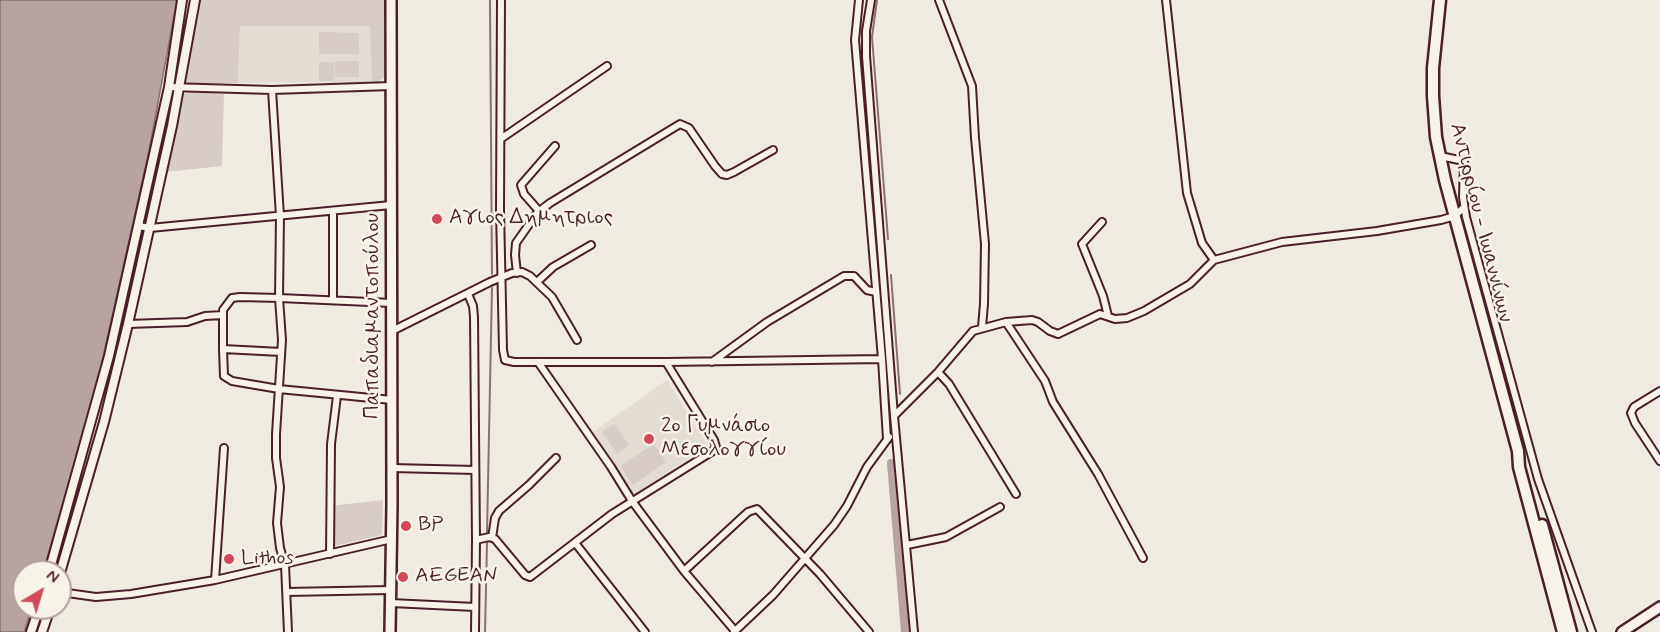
<!DOCTYPE html>
<meta charset="utf-8">
<style>
body{margin:0}
#map{position:relative;width:1660px;height:632px;overflow:hidden;background:#f0ebe0;font-family:Mynerve,sans-serif}
canvas{display:block}
.north{position:absolute;left:12px;top:560px;width:60px;height:60px;box-sizing:border-box;background:#f7f3e8;border:2px solid #b29e9c;border-radius:50%;rotate:38deg;font-size:16px;font-weight:700;line-height:24px;text-align:center;color:#4a1f2b}
.north::after{content:'';display:block;margin:auto;width:21px;height:27px;background:#d1495b;clip-path:polygon(50% 0,100% 100%,50% 72%,0 100%)}
</style>
<div id="map">
<canvas width="1660" height="632"></canvas>
<div class="north">N</div>
</div>
<script>
const g = document.querySelector('canvas').getContext('2d');
g.lineJoin = 'round';
function fillPath(path, color) {
  g.fillStyle = color;
  g.fill(path, 'evenodd');
}
function toPath(rows) {
  const path = new Path2D();
  for (const r of rows) {
    path.moveTo(r[0], r[1]);
    for (let i = 2; i < r.length; i += 2) path.lineTo(r[i], r[i + 1]);
  }
  return path;
}
function trace(path, color, width, dash) {
  g.strokeStyle = color;
  g.lineWidth = width;
  g.lineCap = dash ? 'butt' : 'round';
  g.setLineDash(dash || []);
  g.stroke(path);
}
function label(font, color, halo, rows, align = 'center') {
  g.font = font + ' Mynerve,sans-serif';
  g.lineWidth = 5;
  g.setLineDash([]);
  g.textBaseline = 'middle';
  g.strokeStyle = halo;
  g.fillStyle = color;
  for (const [text, x, y, turn = 0] of rows) {
    g.save();
    g.translate(x, y);
    g.rotate((+turn || 0) * Math.PI / 180);
    g.textAlign = isNaN(turn) ? turn : align;
    if (halo) g.strokeText(text, 0, 0);
    g.fillText(text, 0, 0);
    g.restore();
  }
}
const built = toPath([
 [240,26,371,26,372,82,238,83],
 [667,380,708,446,633,495,590,434]
]);
const green = toPath([
 [199,0,386,0,387,75,378,82,372,82,370,26,240,26,238,83,185,84],
 [319,32,359,33,359,54,319,54],
 [335,61,359,61,359,77,335,77],
 [319,62,334,62,334,81,319,81],
 [189,92,224,94,222,166,166,172,179,101,184,94],
 [614,424,629,445,617,454,602,432],
 [654,444,666,462,633,485,620,466],
 [383,500,382,535,330,547,330,506]
]);
const water = toPath([
 [0,0,177,0,149,151,95,393,43,572,24,572,24,608,32,608,24,632,0,632,0,0]
]);
const stream = toPath([
 [490,0,492,274],
 [877,0,872,37,888,239],
 [891,275,900,394],
 [487,532,492,288],
 [485,632,487,543]
]);
const canal = toPath([
 [891,463,905,632]
]);
const minor = toPath([
 [501,0,500,210,503,350,505,360,514,362,666,362,882,359,887,439],
 [859,0,855,40,882,359],
 [871,0,866,31,866,56,894,416],
 [939,0,972,86,975,138,985,244,984,304,982,327],
 [1166,0,1187,193,1202,243,1214,260],
 [169,87,272,90,391,86],
 [272,90,280,216,279,298,282,340,276,434,276,458,280,487,277,523,280,548,285,565,288,632],
 [502,138,607,66],
 [1440,156,1464,161,1463,197,1466,217,1538,479,1592,632],
 [539,211,524,194,521,185,555,146],
 [333,212,333,299],
 [1102,222,1082,244,1103,296,1108,316],
 [139,226,150,228,391,205],
 [517,273,515,255,516,243,537,213,550,203,680,124,689,128,715,166,722,174,727,175,734,172,773,150],
 [537,282,553,267,591,245],
 [468,294,473,306,474,317,476,540,475,632],
 [392,303,279,298,240,297,232,298,223,310,223,349,224,376,232,381,279,389,392,400],
 [1006,322,1045,381,1053,402,1098,474,1143,558],
 [128,324,187,322,205,316,223,315],
 [392,331,490,282,512,273,522,272,530,276,552,297,577,340],
 [223,349,281,352],
 [538,362,611,467,632,501,684,571,735,631],
 [712,362,767,322,844,276,854,276,867,290,876,292],
 [938,372,949,384,1016,494],
 [1660,391,1634,407,1631,413,1635,423,1660,461],
 [392,468,475,470],
 [492,538,495,518,499,511,529,485,556,458],
 [476,540,489,537,495,539,525,575,530,577,612,514,713,451,716,447,714,440,666,362],
 [576,544,645,632],
 [907,545,946,537,1000,507],
 [330,554,331,444,337,396],
 [684,571,748,512,757,509,820,574,869,632],
 [215,580,224,448],
 [60,592,96,597,131,594,215,580,392,539],
 [287,592,390,590],
 [391,603,475,607],
 [734,632,773,595,834,525,847,506,867,467,889,437],
 [914,632,894,416,938,372,973,331,1006,322,1032,320,1038,322,1050,331,1058,334,1100,314,1115,319,1127,318,1144,311,1190,284,1214,260,1282,242,1377,231,1441,220,1455,216,1464,207]
]);
const tertiary = toPath([
 [49,572,109,356,169,87,182,0],
 [60,573,104,422,128,324,172,126,195,0],
 [31,632,39,608],
 [42,632,50,608]
]);
const secondary = toPath([
 [390,632,392,504,391,0],
 [1622,632,1660,607]
]);
const primary = toPath([
 [1440,0,1433,68,1433,96,1436,137,1445,180,1518,451,1519,467,1563,632],
 [1542,525,1571,632]
]);
const markers = [
 [437,219,6,"#d1495b"],
 [649,439,6,"#d1495b"],
 [406,526,6,"#d1495b"],
 [229,559,6,"#d1495b"],
 [403,577,6,"#d1495b"]
];
const poiNames = [
 ["Αγιος Δημητριος",449,219],
 ["2ο Γυμνάσιο",661,427],
 ["Μεσολογγίου",661,451],
 ["BP",418,526],
 ["Lithos",241,559],
 ["AEGEAN",415,577]
];
const streetNames = [
 ["Αντιρρίου - Ιωαννίνων",1480,223,76],
 ["Παπαδιαμαντοπούλου",374,316,-90]
];
fillPath(built, '#e3dcd2');
fillPath(green, '#d8cdc6');
fillPath(water, '#b7a4a2');
trace(water, '#8b6f72', 1.5);
trace(stream, '#8b6f72', 2);
trace(canal, '#b7a4a2', 8);
trace(minor, '#4a1f2b', 10);
trace(tertiary, '#4a1f2b', 12);
trace(secondary, '#4a1f2b', 14);
trace(primary, '#4a1f2b', 15);
trace(minor, '#f7f3e8', 6);
trace(tertiary, '#f7f3e8', 8);
trace(secondary, '#f7f3e8', 9);
trace(primary, '#f7f3e8', 10);
for (const [x, y, r, color] of markers) {
  const dot = new Path2D();
  dot.arc(x, y, r, 0, 2 * Math.PI);
  g.fillStyle = color;
  g.fill(dot);
  trace(dot, '#f7f3e8', 2);
}
label('21px', '#4a1f2b', '#f7f3e8', poiNames, 'left');
label('21px', '#4a1f2b', '#f7f3e8', streetNames);
</script>
